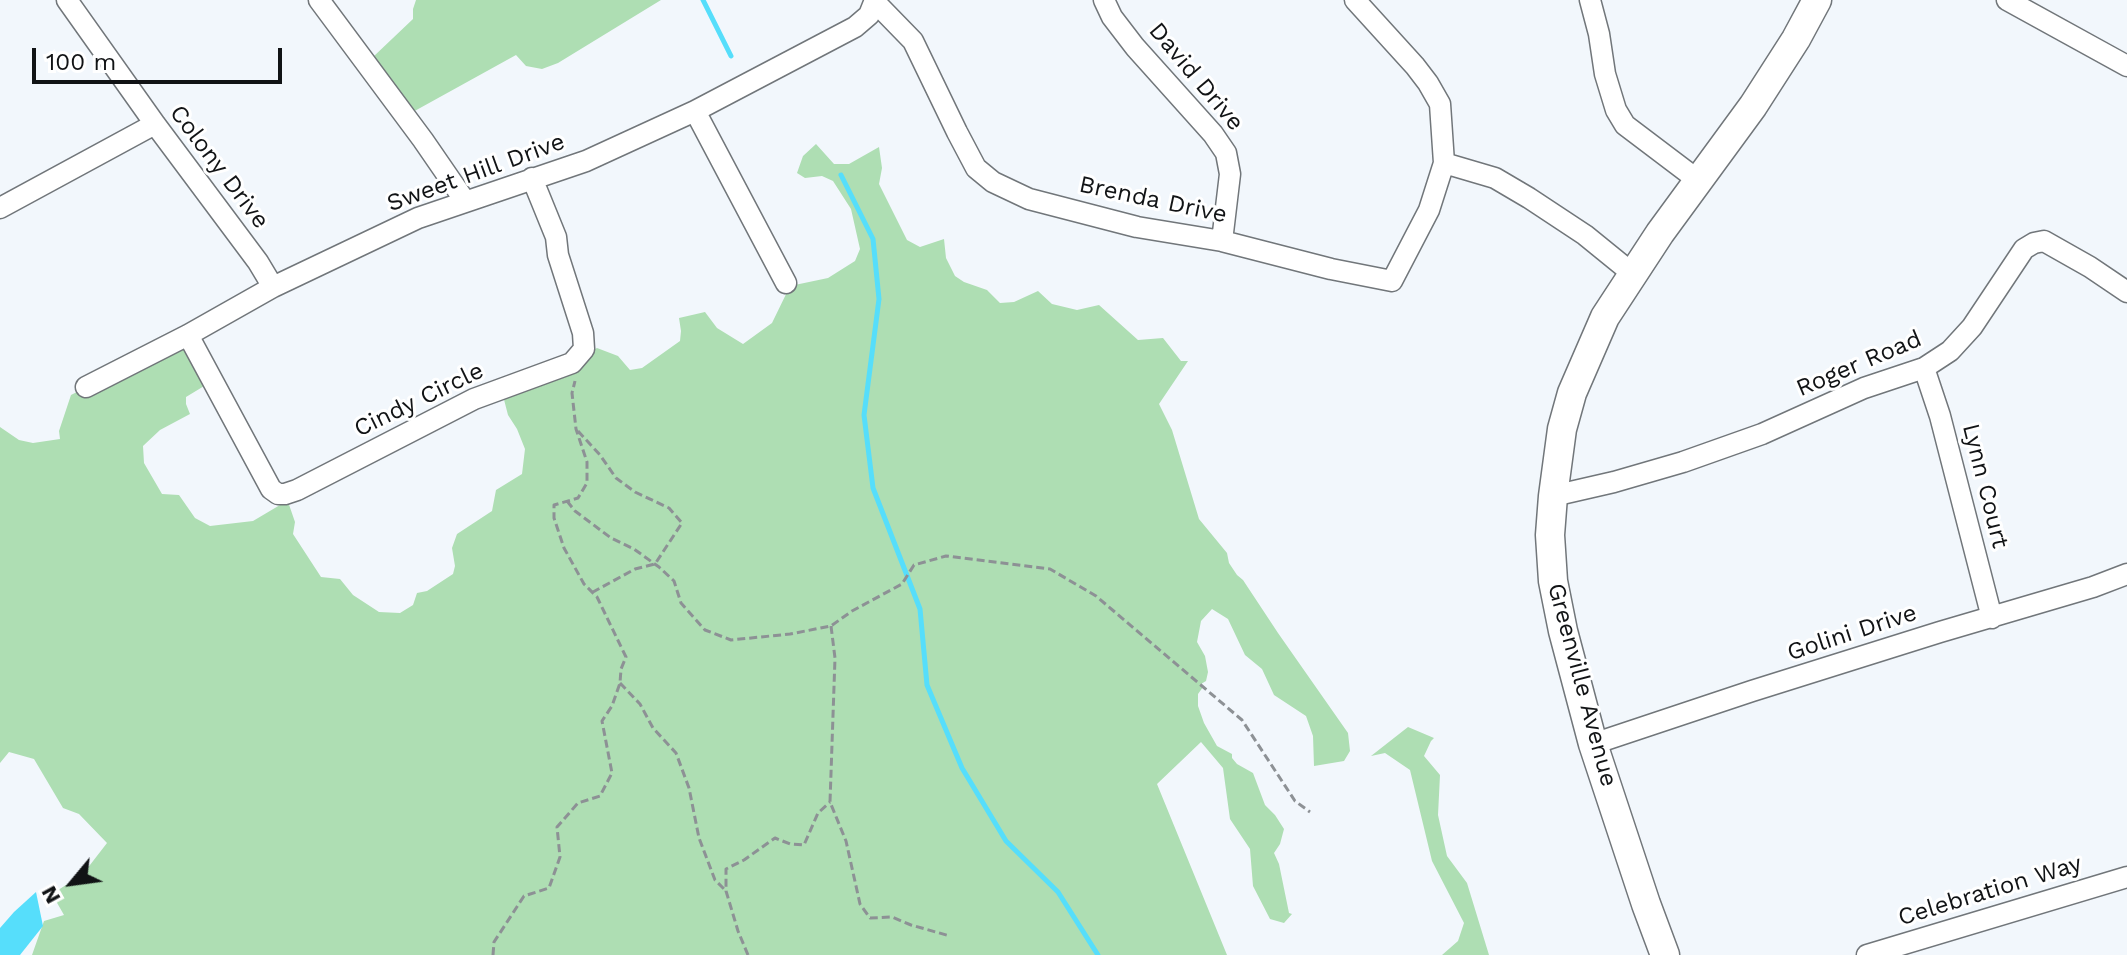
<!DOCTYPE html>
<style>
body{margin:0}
#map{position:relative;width:2127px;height:955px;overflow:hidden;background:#f2f7fc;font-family:"Work Sans",sans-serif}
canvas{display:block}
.north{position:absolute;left:32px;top:843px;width:80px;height:80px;-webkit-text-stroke:6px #fff;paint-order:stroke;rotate:241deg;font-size:22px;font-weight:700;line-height:32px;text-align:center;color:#111315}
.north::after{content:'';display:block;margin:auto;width:28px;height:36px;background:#111315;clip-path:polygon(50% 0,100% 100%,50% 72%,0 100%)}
.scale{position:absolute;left:32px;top:48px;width:250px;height:36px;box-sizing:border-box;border:4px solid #111315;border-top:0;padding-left:10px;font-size:24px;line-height:28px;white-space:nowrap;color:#111315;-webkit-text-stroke:6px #fff;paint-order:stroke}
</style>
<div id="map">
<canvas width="2127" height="955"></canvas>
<div class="north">N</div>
<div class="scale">100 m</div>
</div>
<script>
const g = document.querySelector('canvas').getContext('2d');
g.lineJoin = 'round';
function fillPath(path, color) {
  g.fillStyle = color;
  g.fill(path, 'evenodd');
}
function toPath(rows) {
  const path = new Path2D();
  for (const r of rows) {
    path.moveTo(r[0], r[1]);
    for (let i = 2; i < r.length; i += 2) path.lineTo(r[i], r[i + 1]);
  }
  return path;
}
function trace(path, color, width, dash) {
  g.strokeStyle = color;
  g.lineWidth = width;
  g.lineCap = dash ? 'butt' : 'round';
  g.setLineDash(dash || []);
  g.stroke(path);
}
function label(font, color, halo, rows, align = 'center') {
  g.font = font + ' "Work Sans",sans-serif';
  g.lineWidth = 6;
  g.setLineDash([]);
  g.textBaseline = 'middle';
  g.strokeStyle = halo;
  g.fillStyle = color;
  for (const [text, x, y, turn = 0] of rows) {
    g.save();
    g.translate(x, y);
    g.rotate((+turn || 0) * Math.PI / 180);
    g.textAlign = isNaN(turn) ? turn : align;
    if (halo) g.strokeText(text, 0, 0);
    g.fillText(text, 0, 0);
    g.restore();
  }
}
const green = toPath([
 [416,0,661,0,558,63,542,69,526,66,516,55,411,113,373,57,413,19,413,9],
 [816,144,834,164,849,164,879,147,882,168,879,184,907,240,920,247,944,239,946,258,955,276,964,282,987,290,1000,303,1014,302,1038,291,1052,304,1077,310,1099,305,1138,340,1163,338,1181,361,1188,361,1159,404,1172,430,1199,519,1227,553,1229,563,1237,575,1243,580,1278,633,1348,733,1350,751,1344,761,1314,766,1313,736,1306,716,1274,695,1262,669,1245,655,1228,619,1212,609,1201,621,1197,642,1205,656,1208,672,1206,681,1201,684,1203,687,1198,694,1198,706,1204,723,1217,746,1232,754,1232,758,1237,764,1253,773,1265,805,1275,815,1284,829,1280,844,1274,853,1279,864,1289,913,1292,914,1284,923,1270,919,1253,886,1250,849,1230,819,1223,768,1201,742,1157,784,1227,955,32,955,44,921,64,915,52,894,83,874,107,843,79,814,63,808,34,759,9,752,0,763,0,427,19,440,33,443,60,439,59,431,71,395,194,332,219,377,186,397,186,404,190,414,160,430,143,446,144,463,162,494,179,495,195,518,210,526,253,521,280,505,285,493,295,522,293,534,321,577,340,579,353,595,379,612,400,613,413,605,417,593,427,591,453,574,455,566,452,548,457,534,492,511,496,490,522,474,525,449,517,429,508,415,501,388,584,355,597,348,618,356,630,370,642,368,680,341,681,331,679,318,705,312,717,328,743,344,772,323,790,286,828,278,855,261,860,249,851,209,833,181,822,176,805,178,797,173,803,156],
 [1408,727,1434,738,1431,741,1424,756,1440,775,1438,815,1447,856,1467,883,1489,955,1442,955,1458,941,1464,923,1432,861,1410,770,1385,753,1371,756]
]);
const water = toPath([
 [36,892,43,926,20,955,0,955,0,928,14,912]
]);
const stream = toPath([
 [703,0,731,56],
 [841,175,873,239,879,299,864,415,873,488,920,609,927,685,962,768,1006,841,1058,892,1098,955]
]);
const path = toPath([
 [578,431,600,455,616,478,635,492,669,508,682,523,655,564,635,569,593,592],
 [567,501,575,511,611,538,634,549,659,567,674,581,681,603,705,630,731,640,790,634,831,626,852,611,902,584,914,565,946,556,1050,569,1096,596,1242,720,1295,801,1310,812],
 [831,626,835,658,830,802,846,841,860,904,870,918,892,917,911,925,950,936],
 [620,683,640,704,653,728,676,753,689,788,699,838,715,880,726,891],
 [493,955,494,942,524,896,549,888,560,857,557,827,578,803,600,796,612,773,602,721,612,706,620,683,621,669,626,657,597,597,584,584,564,548,554,518,554,505,578,498,587,483,587,462,576,429,572,393,575,381],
 [748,955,738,931,726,891,726,869,744,860,775,838,790,844,804,845,818,813,830,802]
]);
const street = toPath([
 [67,0,155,124,258,262,273,287],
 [319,0,423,140,465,201],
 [1104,0,1112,17,1135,47,1213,134,1226,153,1230,174,1222,241],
 [1355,0,1415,66,1428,83,1440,104,1444,163,1495,178,1529,198,1585,235,1633,274],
 [1590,0,1599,34,1605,74,1616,110,1625,125,1699,181],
 [2007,0,2127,66],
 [875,2,913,41,957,132,976,168,993,182,1029,199,1137,227,1222,241,1331,269,1392,281,1429,210,1444,163],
 [695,111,786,283],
 [0,208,155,124],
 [188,335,271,489,278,494,285,494,297,490,474,399,572,363,584,349,583,333,558,255,556,237,532,178],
 [1924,368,1940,416,1992,618],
 [86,387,188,335,273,287,418,218,586,161,695,111,855,27,869,15,875,0],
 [1553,496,1614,482,1683,462,1762,434,1864,388,1924,368,1950,351,1972,327,2024,249,2034,243,2044,241,2090,267,2127,292],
 [1593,744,1752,691,1940,632,2093,587,2127,574],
 [1867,955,2127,877]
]);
const secondary = toPath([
 [1665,955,1646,904,1593,744,1563,631,1553,581,1550,535,1553,496,1562,429,1572,393,1605,317,1660,233,1753,106,1796,39,1817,0]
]);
const streetNames = [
 ["David Drive",1196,77,50],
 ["Colony Drive",219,167,53],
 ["Sweet Hill Drive",476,173,-20],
 ["Brenda Drive",1153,200,12],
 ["Roger Road",1859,364,-23],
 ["Cindy Circle",419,400,-26],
 ["Lynn Court",1985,486,76],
 ["Golini Drive",1852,633,-18],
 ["Greenville Avenue",1582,685,75],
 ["Celebration Way",1990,891,-17]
];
fillPath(green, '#aedeb3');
fillPath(water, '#56defb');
trace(stream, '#56defb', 5);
trace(street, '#71767a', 23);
trace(secondary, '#71767a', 31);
trace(path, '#8d9195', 3, [8, 4]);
trace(street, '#fff', 20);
trace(secondary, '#fff', 28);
label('24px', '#111315', '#fff', streetNames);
</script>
